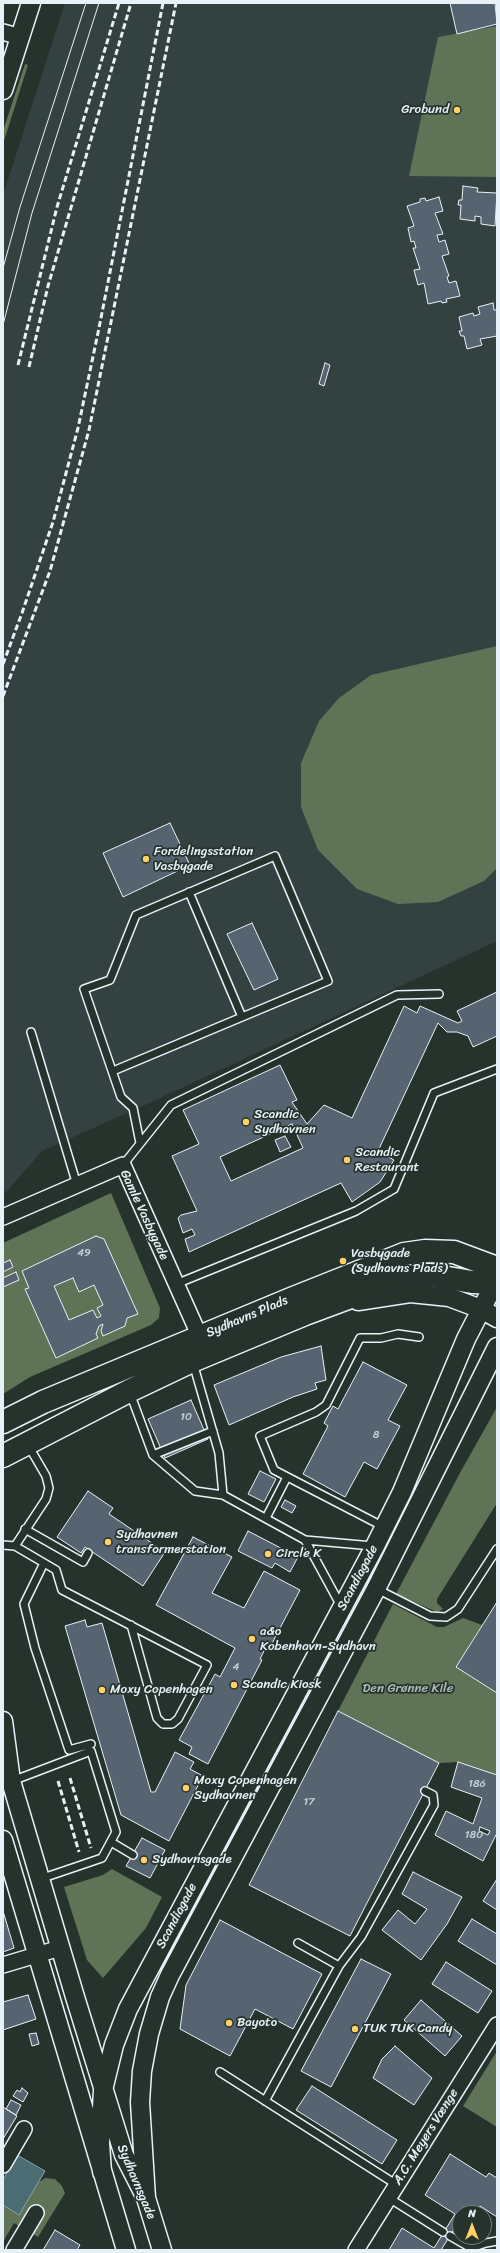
<!DOCTYPE html>
<meta charset="utf-8">
<style>
body{margin:0}
#map{position:relative;width:500px;height:2253px;overflow:hidden;background:#26332d;font-family:Sriracha,sans-serif}
canvas{display:block}
.frame{position:absolute;inset:0;border:4px solid #e8f1f8;pointer-events:none}
.north{position:absolute;left:452px;top:2205px;width:40px;height:40px;box-sizing:border-box;background:#26332d;border:1px solid #747f7e;border-radius:50%;rotate:0deg;font-size:11px;font-weight:700;line-height:16px;text-align:center;color:#e8f1f8}
.north::after{content:'';display:block;margin:auto;width:14px;height:18px;background:#ffd166;clip-path:polygon(50% 0,100% 100%,50% 72%,0 100%)}
</style>
<div id="map">
<canvas width="500" height="2253"></canvas>
<div class="frame"></div>
<div class="north">N</div>
</div>
<script>
const g = document.querySelector('canvas').getContext('2d');
g.lineJoin = 'round';
function fillPath(path, color) {
  g.fillStyle = color;
  g.fill(path, 'evenodd');
}
function toPath(rows) {
  const path = new Path2D();
  for (const r of rows) {
    path.moveTo(r[0], r[1]);
    for (let i = 2; i < r.length; i += 2) path.lineTo(r[i], r[i + 1]);
  }
  return path;
}
function trace(path, color, width, dash) {
  g.strokeStyle = color;
  g.lineWidth = width;
  g.lineCap = dash ? 'butt' : 'round';
  g.setLineDash(dash || []);
  g.stroke(path);
}
function label(font, color, halo, rows, align = 'center') {
  g.font = font + ' Sriracha,sans-serif';
  g.lineWidth = 3.5;
  g.setLineDash([]);
  g.textBaseline = 'middle';
  g.strokeStyle = halo;
  g.fillStyle = color;
  for (const [text, x, y, turn = 0] of rows) {
    g.save();
    g.translate(x, y);
    g.rotate((+turn || 0) * Math.PI / 180);
    g.textAlign = isNaN(turn) ? turn : align;
    if (halo) g.strokeText(text, 0, 0);
    g.fillText(text, 0, 0);
    g.restore();
  }
}
const built = toPath([
 [65,3,497,3,497,941,145,1105,42,1151,7,1191,3,1193,3,195]
]);
const green = toPath([
 [497,26,497,177,409,176,438,37],
 [25,64,28,65,3,144,3,131],
 [497,646,497,868,484,881,438,902,398,904,357,889,318,850,301,807,301,763,319,721,339,698,371,675],
 [111,1193,160,1308,159,1318,151,1325,30,1377,3,1394,3,1243],
 [497,1407,497,1503,437,1599,437,1603,443,1609,437,1612,396,1594,461,1471],
 [393,1604,437,1627,444,1627,463,1618,482,1625,456,1667,497,1693,497,1777,458,1762,439,1763,338,1711],
 [112,1869,162,1897,146,1928,103,1978,87,1960,64,1887,103,1875],
 [497,2051,497,2127,463,2106],
 [17,2155,45,2171,39,2182,45,2178,55,2179,62,2186,65,2193,38,2237,14,2223,3,2242,3,2180]
]);
const water = toPath([
 [17,2155,45,2171,19,2215,3,2205,3,2180,17,2155]
]);
const building = toPath([
 [450,3,495,3,497,24,457,34,450,3],
 [463,186,478,188,477,192,497,193,495,226,481,224,481,217,475,216,475,221,460,219,461,205,458,205,459,200,462,200,463,186],
 [439,197,443,211,435,213,443,234,437,235,439,242,445,240,449,254,442,256,449,276,447,277,449,283,456,281,460,296,446,299,447,302,442,303,441,301,428,304,424,283,418,285,414,270,420,269,413,248,416,248,414,241,411,242,408,228,414,226,407,206,420,202,420,199,425,198,426,201,439,197],
 [493,303,494,310,497,310,497,336,480,339,482,345,467,349,464,336,461,336,459,331,462,331,459,317,473,313,474,316,480,314,478,307,493,303],
 [325,363,330,365,324,386,319,384,325,363],
 [170,823,190,865,123,897,103,853,170,823],
 [252,923,278,979,254,990,227,934,252,923],
 [497,992,497,1036,473,1047,468,1036,457,1032,447,1032,438,1023,378,1151,394,1160,380,1182,352,1202,341,1183,189,1252,185,1239,195,1235,192,1229,183,1233,178,1218,181,1215,197,1211,172,1156,199,1144,183,1110,280,1065,297,1100,292,1102,307,1124,324,1105,352,1118,404,1006,417,1013,420,1006,458,1023,462,1021,457,1011,497,992],
 [292,1124,303,1148,231,1181,220,1157,292,1124],
 [285,1136,291,1147,280,1152,275,1140,285,1136],
 [96,1236,104,1239,138,1314,127,1318,125,1326,103,1336,101,1331,103,1324,99,1326,96,1334,98,1338,56,1358,25,1289,29,1288,22,1271,96,1236],
 [73,1278,79,1292,94,1285,103,1305,97,1308,101,1316,97,1318,93,1310,69,1320,54,1286,73,1278],
 [10,1260,13,1267,3,1272,3,1263,10,1260],
 [16,1272,19,1280,3,1287,3,1278,16,1272],
 [321,1346,326,1380,315,1383,317,1389,293,1397,229,1425,214,1385,281,1357,321,1346],
 [363,1362,407,1385,388,1420,400,1426,377,1469,364,1462,345,1497,303,1474,328,1426,324,1423,333,1406,338,1409,363,1362],
 [191,1400,208,1439,165,1458,148,1419,191,1400],
 [260,1471,276,1479,264,1502,248,1494,260,1471],
 [88,1491,113,1508,109,1514,165,1552,143,1586,85,1547,81,1553,57,1537,88,1491],
 [285,1500,296,1506,292,1513,281,1507,285,1500],
 [248,1531,298,1557,290,1572,275,1563,272,1568,238,1551,248,1531],
 [193,1537,232,1557,212,1593,244,1608,264,1571,300,1590,268,1651,265,1649,260,1659,262,1660,208,1764,189,1754,192,1747,179,1740,215,1674,220,1677,235,1648,156,1605,193,1537],
 [497,1602,497,1693,456,1667,497,1602],
 [85,1620,87,1627,102,1623,151,1792,155,1792,175,1752,194,1762,190,1769,203,1776,169,1841,121,1815,65,1626,85,1620],
 [338,1711,439,1763,350,1936,249,1885,338,1711],
 [458,1762,497,1775,497,1833,483,1861,435,1835,446,1811,473,1824,482,1798,451,1787,458,1762],
 [480,1827,490,1831,488,1835,479,1831,480,1827],
 [142,1838,165,1850,150,1878,126,1866,142,1838],
 [413,1872,462,1897,447,1924,421,1960,382,1930,398,1910,415,1924,427,1909,402,1894,413,1872],
 [497,1879,497,1910,483,1901,497,1879],
 [3,1911,14,1948,3,1952,3,1911],
 [472,1919,497,1934,497,1965,458,1941,472,1919],
 [220,1920,322,1974,293,2029,255,2009,230,2056,180,2029,186,1985,220,1920],
 [361,1959,391,1974,331,2087,301,2071,361,1959],
 [446,1962,492,1991,478,2013,432,1984,446,1962],
 [28,1995,36,2019,3,2030,3,2002,28,1995],
 [421,2000,462,2036,445,2056,404,2020,421,2000],
 [36,2033,39,2044,32,2046,29,2034,36,2033],
 [395,2046,432,2078,414,2105,373,2078,382,2059,395,2046],
 [312,2086,397,2140,382,2164,296,2110,312,2086],
 [22,2088,28,2093,23,2102,13,2096,17,2090,20,2092,22,2088],
 [11,2100,21,2105,16,2115,6,2109,11,2100],
 [3,2107,17,2116,3,2139,3,2107],
 [450,2154,486,2177,489,2173,497,2178,497,2217,480,2206,476,2213,460,2213,460,2220,441,2250,389,2250,402,2228,434,2248,455,2214,425,2195,450,2154],
 [55,2230,80,2245,77,2250,43,2250,55,2230]
]);
const service = toPath([
 [189,892,242,1017],
 [31,1032,77,1185],
 [113,1071,328,981,275,856,136,915,110,980,84,989,121,1097,133,1108,140,1143],
 [123,1165,171,1105,397,995,439,994],
 [176,1284,356,1211,394,1189,434,1093,497,1069],
 [193,1363,219,1453,223,1495,305,1540,373,1546],
 [130,1393,153,1455,213,1431],
 [28,1445,46,1476,49,1488,46,1499,15,1546,56,1570,62,1590,207,1665,178,1719,172,1724,163,1724,157,1718,131,1625],
 [153,1455,195,1491,223,1495],
 [266,1518,287,1477],
 [384,1527,274,1470,260,1436,316,1412,326,1405,360,1338,381,1338,398,1334,419,1337],
 [25,1529,83,1562,88,1553],
 [305,1540,341,1606],
 [3,1545,15,1546],
 [44,1563,24,1604,35,1648,69,1750,91,1744],
 [377,1589,430,1616,446,1617,458,1609,497,1549],
 [12,1781,91,1751,116,1832,102,1858,40,1879],
 [111,1842,133,1855],
 [298,1943,339,1966],
 [220,2072,397,2185],
 [265,2101,339,1966,361,1937,434,1805,433,1795,425,1791],
 [389,2198,443,2232],
 [450,2236,471,2248],
 [471,2248,486,2243,497,2241]
]);
const minor = toPath([
 [3,32,20,37],
 [3,1217,123,1165,200,1337],
 [3,1965,60,1948],
 [3,2165,24,2129],
 [14,2250,36,2213],
 [356,2250,497,2025]
]);
const tertiary = toPath([
 [3,90,31,3],
 [358,1301,410,1293,430,1295,449,1297,481,1309,497,1318],
 [3,1721,11,1781,75,1997,124,2155,146,2198,162,2250],
 [3,1840,126,2250],
 [102,2172,100,2143,103,2090,114,2045,128,2009,375,1546,402,1492,466,1339,497,1279],
 [146,2198,140,2102,142,2071,149,2034,160,1997,170,1975,376,1589,497,1347]
]);
const primary = toPath([
 [3,1422,43,1402,291,1299,404,1254,425,1251,454,1252,497,1268],
 [3,1456,129,1391,192,1361,305,1314,391,1282,414,1276,430,1275,472,1282,497,1283]
]);
const tram = toPath([
 [3,268,20,207,86,3],
 [3,325,32,213,99,3]
]);
const rail = toPath([
 [18,365,57,207,119,3],
 [29,367,48,286,131,3],
 [3,664,22,613,53,522,78,428,99,328,163,3],
 [3,696,50,571,89,430,176,3],
 [70,1778,91,1848],
 [58,1781,79,1852]
]);
const markers = [
 [457,110,4,"#ffd166"],
 [146,859,4,"#ffd166"],
 [246,1122,4,"#ffd166"],
 [347,1160,4,"#ffd166"],
 [343,1261,4,"#ffd166"],
 [108,1542,4,"#ffd166"],
 [268,1554,4,"#ffd166"],
 [252,1639,4,"#ffd166"],
 [234,1685,4,"#ffd166"],
 [102,1690,4,"#ffd166"],
 [186,1788,4,"#ffd166"],
 [144,1860,4,"#ffd166"],
 [229,2023,4,"#ffd166"],
 [355,2029,4,"#ffd166"]
];
const numberNames = [
 ["49",84,1253],
 ["10",186,1417],
 ["8",376,1435],
 ["4",236,1667],
 ["186",477,1784],
 ["17",309,1802],
 ["180",474,1835]
];
const poiNames = [
 ["Grobund",449,110,"right"],
 ["Fordelingsstation",154,852],
 ["Vasbygade",154,867],
 ["Scandic",254,1115],
 ["Sydhavnen",254,1130],
 ["Scandic",355,1153],
 ["Restaurant",355,1168],
 ["Vasbygade",351,1254],
 ["(Sydhavns Plads)",351,1269],
 ["Sydhavnen",116,1535],
 ["transformerstation",116,1550],
 ["Circle K",276,1554],
 ["a&o",260,1632],
 ["Kobenhavn-Sydhavn",260,1647],
 ["Scandic Kiosk",242,1685],
 ["Moxy Copenhagen",110,1690],
 ["Moxy Copenhagen",194,1781],
 ["Sydhavnen",194,1796],
 ["Sydhavnsgade",152,1860],
 ["Bayoto",237,2023],
 ["TUK TUK Candy",363,2029]
];
const streetNames = [
 ["Gamle Vasbygade",144,1215,65],
 ["Sydhavns Plads",247,1317,-23],
 ["Scandiagade",358,1578,-62],
 ["Scandiagade",177,1916,-62],
 ["A.C. Meyers Vænge",426,2137,-58],
 ["Sydhavnsgade",136,2182,67]
];
const parkNames = [
 ["Den Grønne Kile",408,1689]
];
fillPath(built, '#344141');
fillPath(green, '#5f7457');
fillPath(water, '#4b6c72');
trace(water, '#8aa1a8', 1);
fillPath(building, '#566370');
trace(building, '#e8f1f8', 1);
trace(service, '#e8f1f8', 10);
trace(minor, '#e8f1f8', 18);
trace(tertiary, '#e8f1f8', 21);
trace(primary, '#e8f1f8', 25);
trace(service, '#26332d', 7);
trace(minor, '#26332d', 15);
trace(tertiary, '#26332d', 18);
trace(primary, '#26332d', 22);
trace(tram, '#e8f1f8', 1);
trace(rail, '#e8f1f8', 3, [6, 3]);
for (const [x, y, r, color] of markers) {
  const dot = new Path2D();
  dot.arc(x, y, r, 0, 2 * Math.PI);
  g.fillStyle = color;
  g.fill(dot);
  trace(dot, '#26332d', 1.5);
}
label('11px', '#c4ced6', null, numberNames);
label('13px', '#e8f1f8', '#26332d', poiNames, 'left');
label('13px', '#e8f1f8', '#26332d', streetNames);
label('13px', '#b1bfb8', '#26332d', parkNames);
</script>
